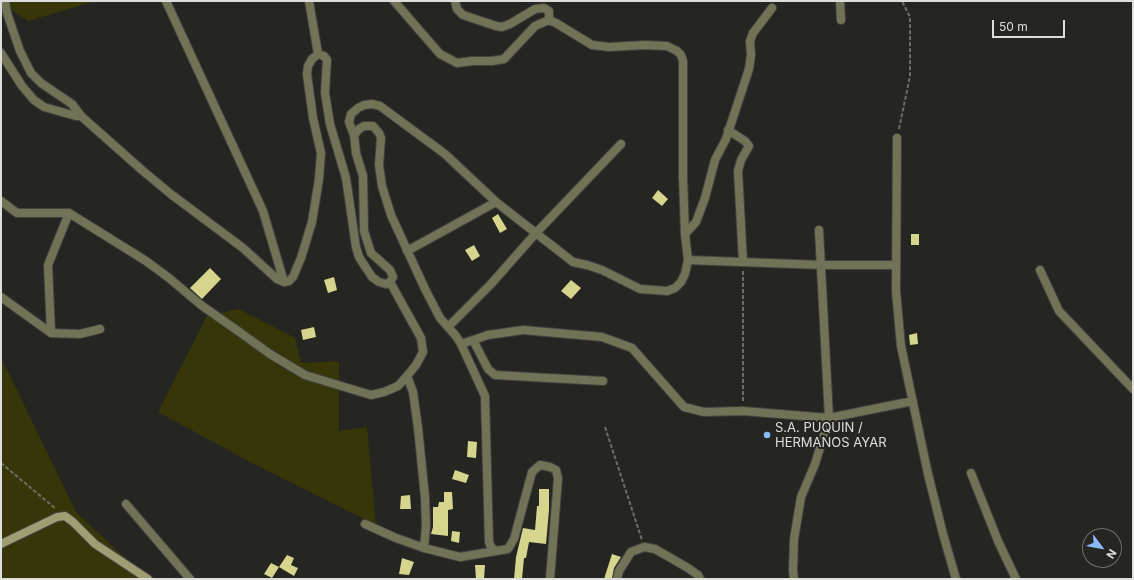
<!DOCTYPE html>
<style>
body{margin:0}
#map{position:relative;width:1134px;height:580px;overflow:hidden;background:#252522;font-family:Inter,sans-serif}
canvas{display:block}
.frame{position:absolute;inset:0;border:2px solid #dededc;pointer-events:none}
.north{position:absolute;left:1082px;top:528px;width:40px;height:40px;box-sizing:border-box;background:#252522;border:1px solid #6f6f6c;border-radius:50%;rotate:122deg;font-size:11px;font-weight:700;line-height:16px;text-align:center;color:#dededc}
.north::after{content:'';display:block;margin:auto;width:14px;height:18px;background:#8bbafc;clip-path:polygon(50% 0,100% 100%,50% 72%,0 100%)}
.scale{position:absolute;left:992px;top:20px;width:73px;height:18px;box-sizing:border-box;border:2px solid #dededc;border-top:0;padding-left:5px;font-size:12px;line-height:14px;white-space:nowrap;color:#dededc;-webkit-text-stroke:3px #252522;paint-order:stroke}
</style>
<div id="map">
<canvas width="1134" height="580"></canvas>
<div class="frame"></div>
<div class="north">N</div>
<div class="scale">50 m</div>
</div>
<script>
const g = document.querySelector('canvas').getContext('2d');
g.lineJoin = 'round';
function fillPath(path, color) {
  g.fillStyle = color;
  g.fill(path, 'evenodd');
}
function toPath(rows) {
  const path = new Path2D();
  for (const r of rows) {
    path.moveTo(r[0], r[1]);
    for (let i = 2; i < r.length; i += 2) path.lineTo(r[i], r[i + 1]);
  }
  return path;
}
function trace(path, color, width, dash) {
  g.strokeStyle = color;
  g.lineWidth = width;
  g.lineCap = dash ? 'butt' : 'round';
  g.setLineDash(dash || []);
  g.stroke(path);
}
function label(font, color, halo, rows, align = 'center') {
  g.font = font + ' Inter,sans-serif';
  g.lineWidth = 4;
  g.setLineDash([]);
  g.textBaseline = 'middle';
  g.strokeStyle = halo;
  g.fillStyle = color;
  for (const [text, x, y, turn = 0] of rows) {
    g.save();
    g.translate(x, y);
    g.rotate((+turn || 0) * Math.PI / 180);
    g.textAlign = isNaN(turn) ? turn : align;
    if (halo) g.strokeText(text, 0, 0);
    g.fillText(text, 0, 0);
    g.restore();
  }
}
const green = toPath([
 [1,1,96,1,28,21,1,3],
 [239,309,295,338,301,363,339,361,339,431,367,427,376,525,254,464,158,412,207,316],
 [1,357,76,512,148,579,1,579]
]);
const building = toPath([
 [658,190,668,199,662,206,652,198],
 [498,214,507,229,500,233,492,218],
 [911,234,919,234,919,245,911,245],
 [474,245,480,256,472,261,465,250],
 [210,268,221,279,202,299,190,288],
 [334,277,337,290,328,293,324,280],
 [571,280,581,288,571,299,561,291],
 [314,327,316,337,303,340,301,330],
 [917,333,918,344,910,345,909,335],
 [468,441,477,442,476,458,467,457],
 [455,470,469,475,466,483,452,479],
 [539,489,549,489,549,510,546,544,529,542,526,558,524,558,522,579,514,579,516,557,523,528,535,530,537,506,539,506],
 [444,492,452,492,453,509,448,510,448,536,431,534,433,527,433,507,438,507,439,502,444,502],
 [410,495,411,509,400,509,401,496],
 [452,531,460,532,459,543,451,541],
 [612,554,621,557,614,568,612,579,604,579],
 [287,555,294,558,291,565,298,568,294,576,279,567],
 [402,558,414,562,409,575,399,574],
 [271,563,279,567,272,578,264,574],
 [475,565,485,565,484,579,476,579]
]);
const path = toPath([
 [899,129,910,76,910,17,902,1],
 [743,271,743,402],
 [605,427,642,540],
 [1,463,56,509]
]);
const street = toPath([
 [5,1,7,13,20,51,31,73,41,83,72,104,81,116],
 [166,1,263,211,284,282],
 [309,1,318,54],
 [394,1,440,54,457,63,472,61,492,61,504,59,535,26,549,20,549,11,544,8,535,9,510,24,502,27,496,26,463,15,457,9,455,1],
 [840,1,841,20],
 [1,53,22,86,34,100,44,107,76,116,81,116,143,171,172,195,243,248,277,279,284,282,289,281,293,277,301,258,312,222,319,179,321,153,313,118,307,74,308,66,312,59,318,54,324,56,327,60,325,93,330,124,346,178,356,247,359,257,372,277,379,282,386,284,390,282,393,277,390,270,371,253,364,231,363,176,356,153,354,135,359,129,364,126,373,126,379,133,381,138,379,165,382,186,391,215,425,289,440,318,456,336,461,344],
 [728,130,745,141,749,146,741,160,738,171,743,262],
 [354,135,349,122,351,114,358,108,364,105,372,104,380,106,445,154,496,202,573,262,587,265,602,270,640,289,667,291,675,288,681,282,685,274,688,260,685,234,683,177,683,61,681,55,677,51,667,46,645,45,609,47,592,45,556,23,549,20],
 [897,138,896,291,901,346,928,474,943,534,956,579],
 [1,201,17,213,69,213,146,261,169,278,201,305,238,331,270,354,305,375,371,395,384,392,398,386,407,376,416,365,423,352,421,338,390,282],
 [685,234,696,222,705,198,715,160,726,139,749,69,751,55,750,41,753,33,772,8],
 [407,251,496,202],
 [688,260,822,265,896,265],
 [1040,270,1059,311,1133,389],
 [1,297,51,333,80,334,100,329],
 [448,327,491,284,536,233,621,144],
 [51,333,48,265,69,213],
 [473,340,488,369,495,375,603,381],
 [407,376,413,392,418,428,425,497,426,526,424,548,460,557,496,551],
 [971,473,998,541,1016,579],
 [126,504,190,579],
 [365,524,396,538,424,548],
 [550,579,558,478,556,470,550,467,540,465,532,472,514,539,508,549,496,551,491,547,489,542,485,396,461,344,488,335,523,330,602,337,632,348,684,407,704,412,743,411,829,418,913,401],
 [617,579,619,571,631,552,644,547,655,549,688,568,698,575,700,579],
 [794,579,793,571,794,539,801,497,815,464,829,418,819,230]
]);
const secondary = toPath([
 [1,544,57,517,65,516,73,522,95,544,148,579]
]);
const markers = [
 [767,435,4,"#8bbafc"]
];
const poiNames = [
 ["S.A. PUQUIN /",775,428],
 ["HERMANOS AYAR",775,443]
];
fillPath(green, '#373608');
fillPath(building, '#d6d58e');
trace(street, '#434340', 10);
trace(secondary, '#434340', 10);
trace(path, '#6d6d6a', 2, [4, 2]);
trace(street, '#727257', 8);
trace(secondary, '#9f9e72', 8);
for (const [x, y, r, color] of markers) {
  const dot = new Path2D();
  dot.arc(x, y, r, 0, 2 * Math.PI);
  g.fillStyle = color;
  g.fill(dot);
  trace(dot, '#252522', 1.5);
}
label('13px', '#dededc', '#252522', poiNames, 'left');
</script>
